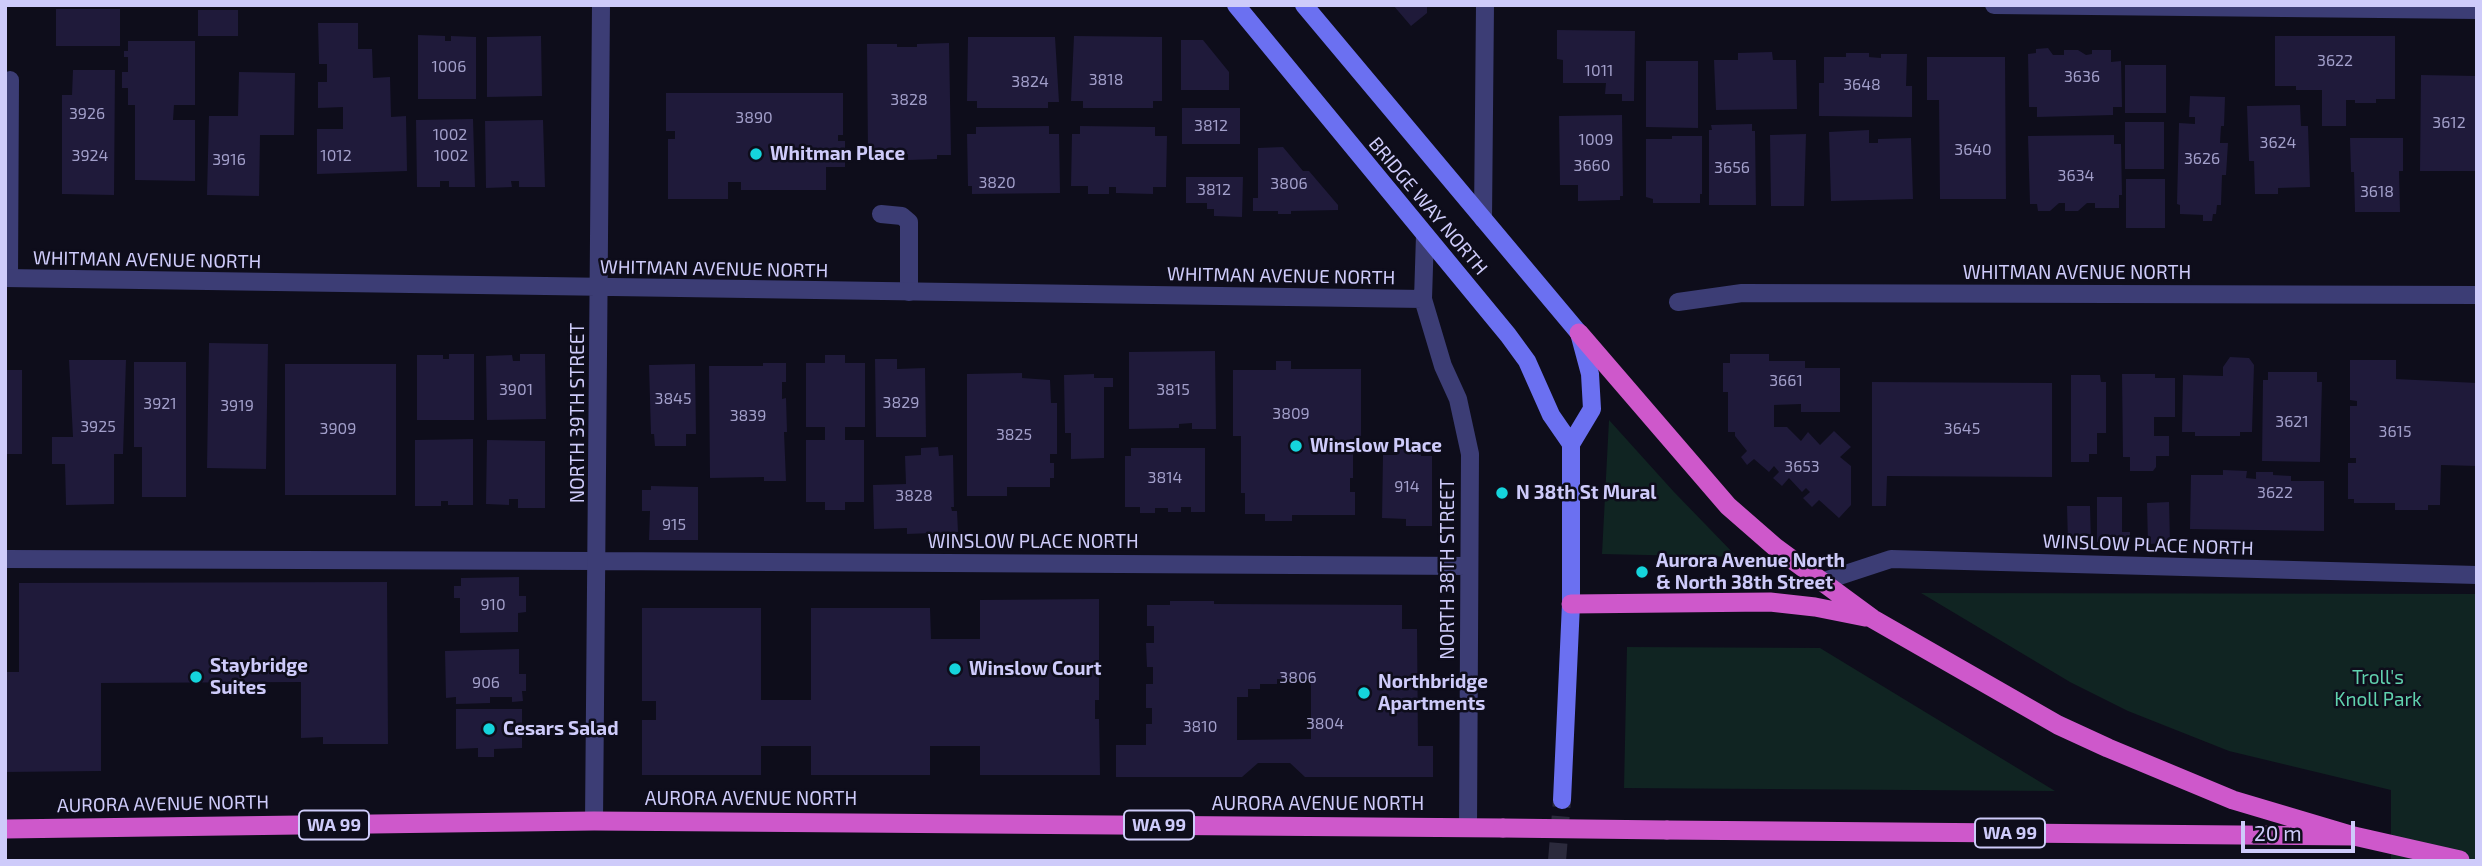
<!DOCTYPE html>
<style>
body{margin:0}
#map{position:relative;width:2482px;height:866px;overflow:hidden;background:#0e0d1b;font-family:"Exo 2",sans-serif}
canvas{display:block}
.frame{position:absolute;inset:0;border:7px solid #cecbfa;pointer-events:none}
.scale{position:absolute;left:2241px;top:821px;width:114px;height:32px;box-sizing:border-box;border:4px solid #cecbfa;border-top:0;padding-left:9px;font-size:21px;line-height:24px;white-space:nowrap;color:#cecbfa;-webkit-text-stroke:5px #0e0d1b;paint-order:stroke}
</style>
<div id="map">
<canvas width="2482" height="866"></canvas>
<div class="frame"></div>
<div class="scale">20 m</div>
</div>
<script>
const g = document.querySelector('canvas').getContext('2d');
g.lineJoin = 'round';
function fillPath(path, color) {
  g.fillStyle = color;
  g.fill(path, 'evenodd');
}
function toPath(rows) {
  const path = new Path2D();
  for (const r of rows) {
    path.moveTo(r[0], r[1]);
    for (let i = 2; i < r.length; i += 2) path.lineTo(r[i], r[i + 1]);
  }
  return path;
}
function trace(path, color, width, dash) {
  g.strokeStyle = color;
  g.lineWidth = width;
  g.lineCap = dash ? 'butt' : 'round';
  g.setLineDash(dash || []);
  g.stroke(path);
}
function label(font, color, halo, rows, align = 'center') {
  g.font = font + ' "Exo 2",sans-serif';
  g.lineWidth = 5;
  g.setLineDash([]);
  g.textBaseline = 'middle';
  g.strokeStyle = halo;
  g.fillStyle = color;
  for (const [text, x, y, turn = 0] of rows) {
    g.save();
    g.translate(x, y);
    g.rotate((+turn || 0) * Math.PI / 180);
    g.textAlign = isNaN(turn) ? turn : align;
    if (halo) g.strokeText(text, 0, 0);
    g.fillText(text, 0, 0);
    g.restore();
  }
}
const green = toPath([
 [1609,420,1674,492,1737,557,1602,554],
 [1921,593,2477,594,2477,861,2391,861,2391,790,2229,751,2128,711,2070,682],
 [1627,647,1820,648,2055,791,1624,788]
]);
const building = toPath([
 [1393,5,1427,5,1427,13,1411,26],
 [56,9,120,9,120,46,56,46],
 [198,10,238,10,238,36,198,36],
 [318,23,358,23,358,49,372,49,373,78,390,77,391,117,406,116,407,171,317,174,317,129,343,129,343,107,318,108,318,82,327,82,327,64,319,64],
 [1557,30,1635,31,1634,101,1622,101,1622,94,1605,94,1606,83,1563,83,1563,60,1557,59],
 [418,35,445,36,445,41,451,41,451,36,476,37,476,99,418,99],
 [541,36,542,96,487,97,487,37],
 [1074,36,1162,37,1162,101,1153,101,1153,108,1083,108,1083,101,1071,101],
 [2275,36,2395,36,2395,99,2376,99,2376,103,2355,103,2355,100,2346,100,2346,126,2322,126,2322,90,2296,90,2296,86,2275,86],
 [968,37,1055,37,1059,102,1048,102,1048,108,977,108,977,101,967,101],
 [1181,40,1203,40,1229,72,1229,90,1181,90],
 [128,41,195,41,195,105,174,105,173,120,195,120,195,181,135,180,135,105,128,105,128,88,122,88,122,72,128,72,128,57,124,57,124,51,128,51],
 [949,43,951,155,937,155,937,159,908,160,908,154,868,155,867,44,897,44,897,47,917,47,917,44],
 [2048,48,2053,55,2064,55,2064,50,2078,50,2086,55,2092,54,2092,50,2111,50,2111,62,2121,61,2122,107,2113,107,2113,115,2037,117,2037,107,2029,107,2028,54,2036,53,2036,49],
 [1772,52,1773,60,1796,60,1797,109,1716,110,1714,60,1738,60,1738,53],
 [1846,53,1869,53,1869,57,1881,58,1881,54,1907,54,1906,86,1912,86,1912,117,1819,116,1819,83,1824,83,1824,57,1846,57],
 [1927,57,2005,57,2006,199,1940,199,1939,100,1927,100],
 [1646,61,1698,61,1698,128,1646,127],
 [2125,65,2166,65,2166,113,2125,113],
 [73,70,115,70,114,195,62,194,62,95,72,95],
 [239,72,295,73,294,135,260,135,259,196,207,195,209,116,238,116],
 [2421,75,2477,76,2477,171,2420,171],
 [666,93,843,93,843,135,838,135,838,141,845,141,845,167,826,167,826,190,741,190,741,182,728,182,728,199,668,199,668,139,675,139,675,131,666,131],
 [2190,96,2225,97,2224,126,2221,126,2220,143,2228,143,2226,175,2222,175,2221,205,2217,205,2216,214,2213,214,2212,221,2203,221,2203,215,2180,214,2180,205,2177,204,2179,123,2195,124,2195,117,2189,117],
 [2300,105,2301,126,2308,126,2310,187,2278,188,2278,194,2255,194,2254,161,2249,161,2247,106],
 [1182,108,1240,108,1240,144,1182,144],
 [1622,115,1623,196,1620,196,1620,200,1578,201,1578,185,1560,185,1559,116],
 [473,119,475,187,449,187,449,181,440,181,440,187,417,187,416,120],
 [543,120,545,187,519,187,519,181,511,181,512,187,486,188,485,121],
 [2125,122,2164,122,2164,169,2125,169],
 [1752,124,1752,131,1755,131,1756,205,1709,205,1709,130,1712,130,1711,125],
 [1049,126,1049,134,1059,134,1060,193,972,194,972,186,968,186,967,134,976,134,976,127],
 [1080,126,1155,127,1155,136,1167,136,1166,187,1153,187,1153,194,1116,193,1116,187,1109,187,1109,194,1088,194,1088,186,1071,186,1072,134,1080,134],
 [1869,130,1869,143,1878,143,1878,139,1911,138,1913,199,1831,201,1829,132],
 [1806,134,1804,206,1771,206,1770,135],
 [2114,135,2114,144,2121,144,2122,195,2119,195,2119,208,2095,208,2095,203,2087,203,2078,211,2065,211,2065,203,2059,203,2050,211,2038,211,2037,204,2030,204,2028,136],
 [1672,136,1702,136,1702,194,1700,194,1700,203,1653,203,1653,199,1646,197,1646,139,1672,139],
 [2350,138,2403,138,2403,171,2399,171,2400,212,2355,212,2354,172,2351,172],
 [1283,147,1303,171,1309,171,1338,205,1338,210,1291,211,1291,214,1278,214,1278,211,1253,211,1253,198,1258,198,1258,148],
 [1186,177,1243,177,1242,217,1214,216,1214,209,1207,209,1207,203,1186,203],
 [2126,179,2165,179,2165,228,2126,228],
 [209,343,268,344,266,469,207,468],
 [1215,351,1216,429,1192,429,1192,423,1179,424,1179,428,1129,429,1129,352],
 [449,354,474,354,474,420,417,420,417,355,443,355,443,359,449,359],
 [520,354,545,354,546,419,487,420,486,356,512,355,513,361,520,361],
 [1730,354,1769,354,1769,361,1805,361,1805,368,1840,368,1840,412,1801,412,1801,404,1774,405,1774,427,1787,427,1801,441,1808,432,1820,445,1834,431,1851,447,1840,457,1851,466,1851,505,1839,518,1819,500,1812,507,1803,498,1810,492,1806,488,1802,492,1789,478,1782,486,1773,478,1779,472,1774,466,1769,472,1754,459,1747,465,1741,457,1747,451,1735,436,1735,432,1728,432,1728,392,1723,392,1723,363,1730,363],
 [825,355,845,355,845,363,865,363,865,427,845,427,845,440,864,440,864,502,845,502,845,510,825,510,825,502,806,502,806,440,825,440,825,427,806,427,806,363,825,363],
 [2230,357,2249,358,2254,365,2252,432,2240,432,2240,436,2195,436,2195,432,2182,432,2183,375,2223,376,2223,367],
 [875,359,897,359,897,369,925,368,926,437,876,437],
 [69,360,126,360,123,454,114,454,114,504,66,505,65,464,52,464,52,437,73,437],
 [2350,360,2396,360,2396,379,2477,383,2477,466,2441,465,2440,505,2428,505,2428,510,2395,510,2395,503,2354,503,2354,499,2348,499,2348,463,2356,463,2356,458,2350,458,2350,406,2357,406,2357,401,2350,400],
 [1276,361,1291,361,1291,369,1361,369,1361,439,1350,439,1350,454,1353,454,1353,478,1350,478,1350,492,1355,492,1355,515,1292,515,1292,521,1265,521,1265,514,1245,514,1245,493,1241,493,1241,436,1233,436,1233,370,1276,370],
 [134,362,186,362,186,497,142,497,142,447,134,447],
 [763,363,786,363,786,382,782,382,782,399,786,398,787,432,784,432,786,481,764,481,764,477,710,478,709,366,763,366],
 [285,364,396,364,396,495,285,495],
 [695,364,696,434,686,434,686,446,655,446,654,434,651,434,649,365],
 [5,370,22,370,22,454,5,454],
 [2268,372,2317,372,2317,382,2322,382,2320,462,2262,461,2263,380,2268,380],
 [1022,373,1022,378,1050,380,1051,403,1057,403,1057,454,1050,454,1050,463,1054,463,1054,478,1050,478,1050,487,1007,487,1007,496,967,496,967,374],
 [1094,374,1094,378,1113,378,1113,387,1104,387,1104,458,1071,459,1071,433,1065,433,1064,375],
 [2122,374,2155,374,2155,378,2175,378,2175,417,2154,417,2154,436,2169,436,2169,456,2156,456,2156,467,2153,471,2130,471,2130,457,2123,457],
 [2071,375,2100,375,2101,382,2106,382,2106,433,2097,433,2097,454,2089,454,2089,462,2071,462],
 [1872,382,2052,383,2052,477,1887,476,1886,506,1872,506],
 [473,439,473,505,448,505,448,501,441,501,441,506,415,506,415,440],
 [487,440,545,441,545,508,518,508,518,499,509,499,509,505,486,504],
 [938,447,939,456,953,455,954,507,951,507,952,511,957,511,958,532,907,534,907,528,874,529,873,485,906,484,905,456,921,455,921,448],
 [1131,448,1205,448,1205,512,1191,512,1191,507,1181,507,1181,512,1168,512,1168,508,1155,508,1155,513,1140,513,1140,507,1125,507,1125,456,1131,456],
 [1397,448,1421,448,1421,456,1432,456,1432,526,1406,526,1406,519,1382,518,1383,455,1397,455],
 [2223,470,2247,471,2246,478,2256,479,2256,472,2273,472,2273,475,2291,476,2291,481,2324,481,2324,531,2190,529,2191,475,2223,475],
 [651,486,698,487,698,540,649,540,650,511,642,511,642,490,651,490],
 [2097,497,2122,497,2122,532,2130,532,2130,542,2097,542],
 [2169,502,2170,543,2148,544,2147,503],
 [2067,506,2090,506,2091,542,2068,543],
 [519,577,519,596,526,596,526,612,518,613,518,632,460,633,460,598,454,598,454,586,461,586,461,578],
 [387,582,388,744,323,744,323,737,301,738,301,682,101,683,101,771,5,772,5,672,19,672,19,583],
 [1099,599,1099,700,1095,700,1095,719,1099,719,1100,775,980,775,980,746,930,746,930,775,811,775,811,746,761,746,761,775,642,775,642,720,656,720,656,701,642,701,642,608,761,608,761,700,811,700,811,608,930,608,931,639,980,639,980,600],
 [1170,601,1214,601,1214,604,1402,605,1402,629,1417,629,1418,746,1433,746,1433,777,1305,777,1290,763,1258,763,1242,777,1116,777,1116,745,1146,745,1146,724,1152,724,1152,708,1146,708,1146,684,1153,684,1153,667,1147,667,1146,643,1154,643,1154,626,1147,626,1147,605,1170,605],
 [1277,679,1311,679,1311,739,1237,740,1237,697,1248,697,1248,689,1260,689,1260,684,1277,684],
 [519,649,519,674,526,674,526,691,522,691,523,701,512,702,512,697,490,697,490,703,456,704,456,697,446,698,445,651],
 [456,709,522,709,522,748,494,749,494,757,478,757,478,748,456,749]
]);
const secondaryTunnel = toPath([
 [1557,861,1562,800]
]);
const service = toPath([
 [1994,5,2477,10],
 [881,214,902,216,909,222,909,292],
 [9,278,10,80],
 [5,559,597,561]
]);
const minor = toPath([
 [1425,235,1423,299,1443,366,1458,399,1470,454,1468,828],
 [5,278,1423,299],
 [1678,302,1742,293,2477,295],
 [597,561,1469,566],
 [1821,582,1891,559,2477,575],
 [594,821,601,5]
]);
const tertiary = toPath([
 [1483,219,1485,5]
]);
const secondary = toPath([
 [1236,5,1508,335,1527,361,1551,415,1571,444],
 [1304,5,1579,333,1590,374,1592,409,1571,444,1571,604,1562,800]
]);
const trunk = toPath([
 [1579,333,1728,506,1775,547,1873,619,2058,725,2108,748,2233,800,2354,836],
 [1571,604,1770,602,1815,607,1865,617],
 [5,829,594,821,1503,828],
 [1667,830,2354,836,2460,860]
]);
const trunkBridge = toPath([
 [1503,828,1667,830]
]);
const markers = [
 [756,154,7,"#15d4dc"],
 [1296,446,7,"#15d4dc"],
 [1502,493,7,"#15d4dc"],
 [1642,572,7,"#15d4dc"],
 [955,669,7,"#15d4dc"],
 [196,677,7,"#15d4dc"],
 [1364,693,7,"#15d4dc"],
 [489,729,7,"#15d4dc"]
];
const numberNames = [
 ["3622",2335,61],
 ["1006",449,67],
 ["1011",1599,71],
 ["3636",2082,77],
 ["3818",1106,80],
 ["3824",1030,82],
 ["3648",1862,85],
 ["3828",909,100],
 ["3926",87,114],
 ["3890",754,118],
 ["3612",2449,123],
 ["3812",1211,126],
 ["1002",450,135],
 ["1009",1596,140],
 ["3624",2278,143],
 ["3640",1973,150],
 ["3924",90,156],
 ["1012",336,156],
 ["1002",451,156],
 ["3626",2202,159],
 ["3916",229,160],
 ["3660",1592,166],
 ["3656",1732,168],
 ["3634",2076,176],
 ["3820",997,183],
 ["3806",1289,184],
 ["3812",1214,190],
 ["3618",2377,192],
 ["3661",1786,381],
 ["3901",516,390],
 ["3815",1173,390],
 ["3845",673,399],
 ["3829",901,403],
 ["3921",160,404],
 ["3919",237,406],
 ["3809",1291,414],
 ["3839",748,416],
 ["3621",2292,422],
 ["3925",98,427],
 ["3909",338,429],
 ["3645",1962,429],
 ["3615",2395,432],
 ["3825",1014,435],
 ["3653",1802,467],
 ["3814",1165,478],
 ["914",1407,487],
 ["3622",2275,493],
 ["3828",914,496],
 ["915",674,525],
 ["910",493,605],
 ["3806",1298,678],
 ["906",486,683],
 ["3804",1325,724],
 ["3810",1200,727]
];
const shields = [
 [334,825,70],
 [1159,825,70],
 [2010,833,70]
];
const shieldNames = [
 ["WA 99",334,825],
 ["WA 99",1159,825],
 ["WA 99",2010,833]
];
const poiNames = [
 ["Whitman Place",770,154],
 ["Winslow Place",1310,446],
 ["N 38th St Mural",1516,493],
 ["Aurora Avenue North",1656,561],
 ["& North 38th Street",1656,583],
 ["Staybridge",210,666],
 ["Suites",210,688],
 ["Winslow Court",969,669],
 ["Northbridge",1378,682],
 ["Apartments",1378,704],
 ["Cesars Salad",503,729]
];
const streetNames = [
 ["BRIDGE WAY NORTH",1428,206,50],
 ["WHITMAN AVENUE NORTH",147,260,1],
 ["WHITMAN AVENUE NORTH",714,269,1],
 ["WHITMAN AVENUE NORTH",2077,273],
 ["WHITMAN AVENUE NORTH",1281,276,1],
 ["NORTH 39TH STREET",578,413,-90],
 ["WINSLOW PLACE NORTH",1033,542],
 ["WINSLOW PLACE NORTH",2148,545,2],
 ["NORTH 38TH STREET",1448,569,-90],
 ["AURORA AVENUE NORTH",751,799],
 ["AURORA AVENUE NORTH",163,804,-1],
 ["AURORA AVENUE NORTH",1318,804]
];
const parkNames = [
 ["Troll's",2378,678],
 ["Knoll Park",2378,700]
];
fillPath(green, '#102422');
fillPath(building, '#1f1a3a');
trace(secondaryTunnel, '#2b2a3c', 18, [18, 9]);
trace(service, '#3c3d75', 18);
trace(minor, '#3c3d75', 18);
trace(tertiary, '#3c3d75', 18);
trace(secondary, '#6b70f1', 18);
trace(trunk, '#ce58cb', 19);
trace(trunkBridge, '#ce58cb', 19);
for (const [x, y, r, color] of markers) {
  const dot = new Path2D();
  dot.arc(x, y, r, 0, 2 * Math.PI);
  g.fillStyle = color;
  g.fill(dot);
  trace(dot, '#0e0d1b', 2.5);
}
label('16px', '#a29fca', null, numberNames);
for (const [x, y, w] of shields) {
  const box = new Path2D();
  box.roundRect(x - w / 2, y - 14.5, w, 29, 5);
  g.fillStyle = '#0e0d1b';
  g.fill(box);
  trace(box, '#cecbfa', 2);
}
label('bold 18px', '#cecbfa', null, shieldNames);
label('bold 19px', '#cecbfa', '#0e0d1b', poiNames, 'left');
label('19px', '#cecbfa', '#0e0d1b', streetNames);
label('19px', '#60d2ae', '#0e0d1b', parkNames);
</script>
